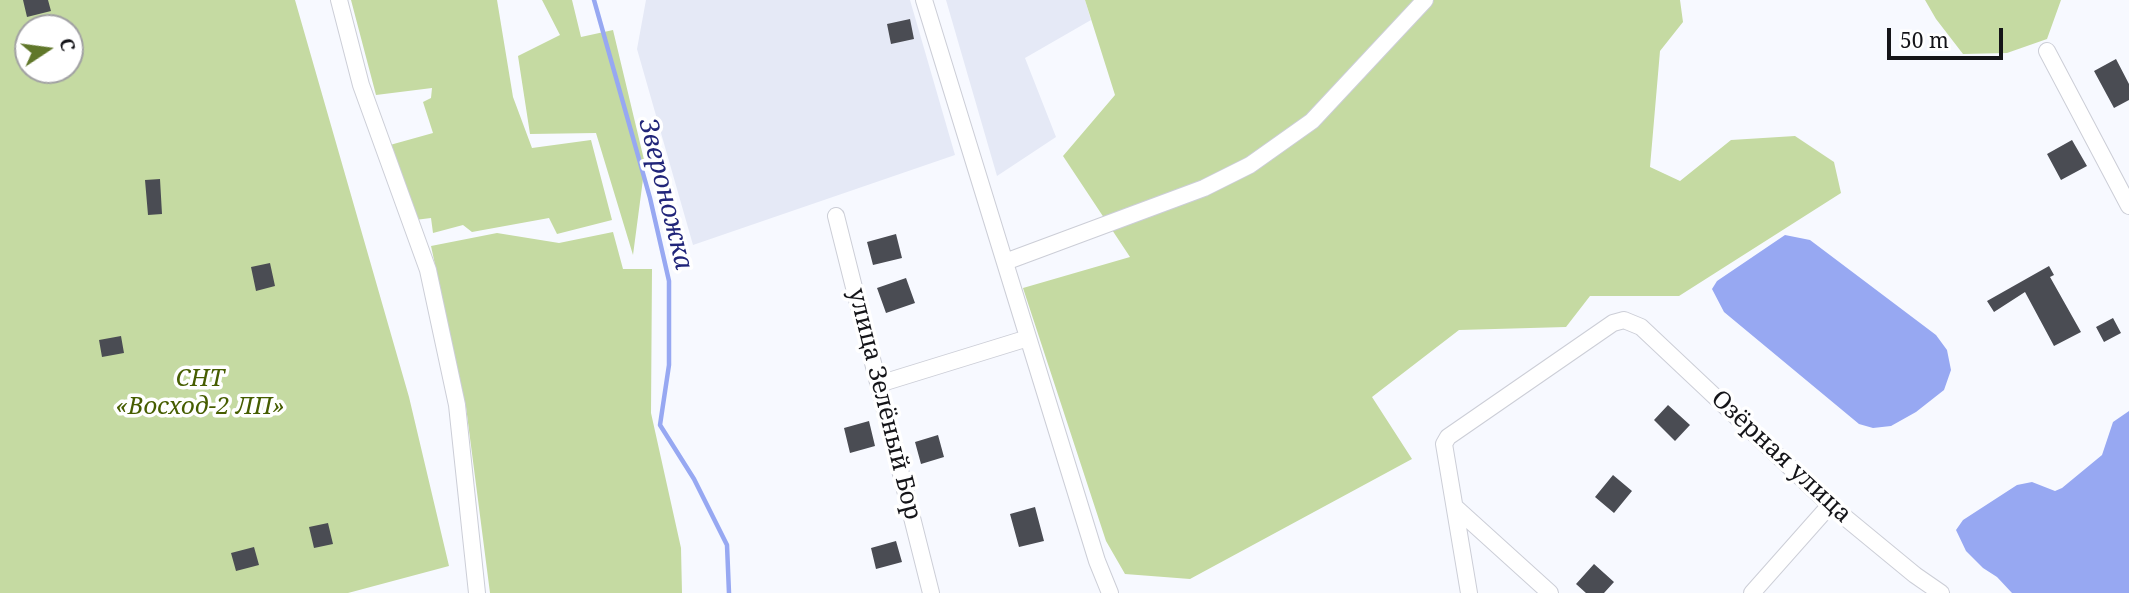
<!DOCTYPE html>
<meta charset="utf-8">
<style>
body{margin:0}
#map{position:relative;width:2129px;height:593px;overflow:hidden;background:#f7f9ff;font-family:"Noto Serif",serif}
canvas{display:block}
.north{position:absolute;left:14px;top:14px;width:70px;height:70px;box-sizing:border-box;background:#fff;border:2px solid #a1a1a3;border-radius:50%;rotate:77deg;font-size:19px;font-weight:700;line-height:28px;text-align:center;color:#141418}
.north::after{content:'';display:block;margin:auto;width:24px;height:32px;background:#60772a;clip-path:polygon(50% 0,100% 100%,50% 72%,0 100%)}
.scale{position:absolute;left:1887px;top:28px;width:116px;height:32px;box-sizing:border-box;border:4px solid #141418;border-top:0;padding-left:9px;font-size:21px;line-height:24px;white-space:nowrap;color:#141418;-webkit-text-stroke:5px #fff;paint-order:stroke}
</style>
<div id="map">
<canvas width="2129" height="593"></canvas>
<div class="north">С</div>
<div class="scale">50 m</div>
</div>
<script>
const g = document.querySelector('canvas').getContext('2d');
g.lineJoin = 'round';
function fillPath(path, color) {
  g.fillStyle = color;
  g.fill(path, 'evenodd');
}
function toPath(rows) {
  const path = new Path2D();
  for (const r of rows) {
    path.moveTo(r[0], r[1]);
    for (let i = 2; i < r.length; i += 2) path.lineTo(r[i], r[i + 1]);
  }
  return path;
}
function trace(path, color, width, dash) {
  g.strokeStyle = color;
  g.lineWidth = width;
  g.lineCap = dash ? 'butt' : 'round';
  g.setLineDash(dash || []);
  g.stroke(path);
}
function label(font, color, halo, rows, align = 'center') {
  g.font = font + ' "Noto Serif",serif';
  g.lineWidth = 7;
  g.setLineDash([]);
  g.textBaseline = 'middle';
  g.strokeStyle = halo;
  g.fillStyle = color;
  for (const [text, x, y, turn = 0] of rows) {
    g.save();
    g.translate(x, y);
    g.rotate((+turn || 0) * Math.PI / 180);
    g.textAlign = isNaN(turn) ? turn : align;
    if (halo) g.strokeText(text, 0, 0);
    g.fillText(text, 0, 0);
    g.restore();
  }
}
const built = toPath([
 [646,0,910,0,955,155,693,245,637,49],
 [946,0,1085,0,1091,20,1025,58,1056,137,997,176]
]);
const green = toPath([
 [0,0,295,0,409,397,449,566,348,593,0,593],
 [28,28,70,28,70,70,28,70],
 [351,0,497,0,513,97,532,148,591,140,612,220,557,234,549,218,472,232,463,225,433,233,431,218,415,220,390,145,433,133,423,102,431,98,432,88,376,95],
 [542,0,572,0,581,37,613,30,645,164,633,255,596,133,530,134,518,56,560,35],
 [1085,0,1680,0,1683,22,1660,51,1650,167,1680,181,1731,140,1795,136,1834,162,1841,193,1679,296,1590,296,1566,327,1459,330,1372,397,1412,459,1190,579,1125,574,1106,541,1023,288,1130,257,1063,156,1115,95],
 [1925,0,2061,0,2047,39,2007,53,1963,54,1936,19],
 [613,232,623,269,652,269,651,413,681,548,682,593,490,593,466,407,431,246,497,233,559,243]
]);
const water = toPath([
 [1785,235,1810,240,1936,335,1947,350,1951,370,1944,390,1916,412,1891,426,1873,428,1859,424,1724,312,1712,289,1717,281],
 [2129,411,2129,593,2012,593,1997,577,1983,568,1966,551,1956,530,1963,520,2017,485,2032,482,2055,491,2062,488,2102,455,2113,422]
]);
const stream = toPath([
 [594,0,650,198,669,281,669,365,660,425,694,479,727,545,729,593]
]);
const building = toPath([
 [23,0,48,0,51,11,27,17],
 [910,19,914,39,891,44,887,24],
 [2116,59,2129,84,2129,100,2114,108,2094,71],
 [2072,140,2087,166,2061,180,2047,154],
 [160,179,162,214,148,215,145,180],
 [896,234,902,258,873,265,867,242],
 [270,263,275,286,256,291,251,267],
 [2049,266,2054,275,2050,277,2081,332,2054,346,2025,292,1994,312,1987,301],
 [906,278,915,303,886,313,877,288],
 [2113,318,2121,333,2104,342,2096,327],
 [121,336,124,353,102,357,99,340],
 [1668,405,1690,425,1675,441,1654,420],
 [869,421,875,446,850,453,844,428],
 [938,435,944,457,921,464,915,442],
 [1613,475,1632,491,1614,513,1595,497],
 [1035,507,1044,541,1019,547,1010,514],
 [328,523,333,544,314,548,309,527],
 [896,541,902,562,876,569,871,548],
 [254,547,259,565,236,571,231,553],
 [1594,564,1614,582,1604,593,1586,593,1576,584]
]);
const minor = toPath([
 [339,0,361,85,428,270,457,405,477,593],
 [924,0,1097,561,1110,593],
 [2047,51,2129,206],
 [836,216,931,593],
 [1005,262,1204,188,1250,165,1312,121,1425,0],
 [879,384,1028,338],
 [1455,507,1550,593],
 [1469,593,1444,444,1448,437,1613,323,1624,320,1641,327,1830,505,1915,575,1941,593],
 [1752,593,1830,505]
]);
const parkNames = [
 ["СНТ",200,379],
 ["«Восход-2 ЛП»",200,407]
];
const streetNames = [
 ["улица Зелёный Бор",884,404,76],
 ["Озёрная улица",1781,457,43]
];
const waterNames = [
 ["Звероножка",665,194,76]
];
fillPath(built, '#e5e9f6');
fillPath(green, '#c5daa2');
fillPath(water, '#97a8f2');
trace(stream, '#97a8f2', 4.5);
fillPath(building, '#4a4c53');
trace(minor, '#ccced7', 18);
trace(minor, '#fff', 16);
label('italic 24px', '#465d00', '#fff', parkNames);
label('24px', '#141418', '#fff', streetNames);
label('italic 26px', '#212579', '#fff', waterNames);
</script>
